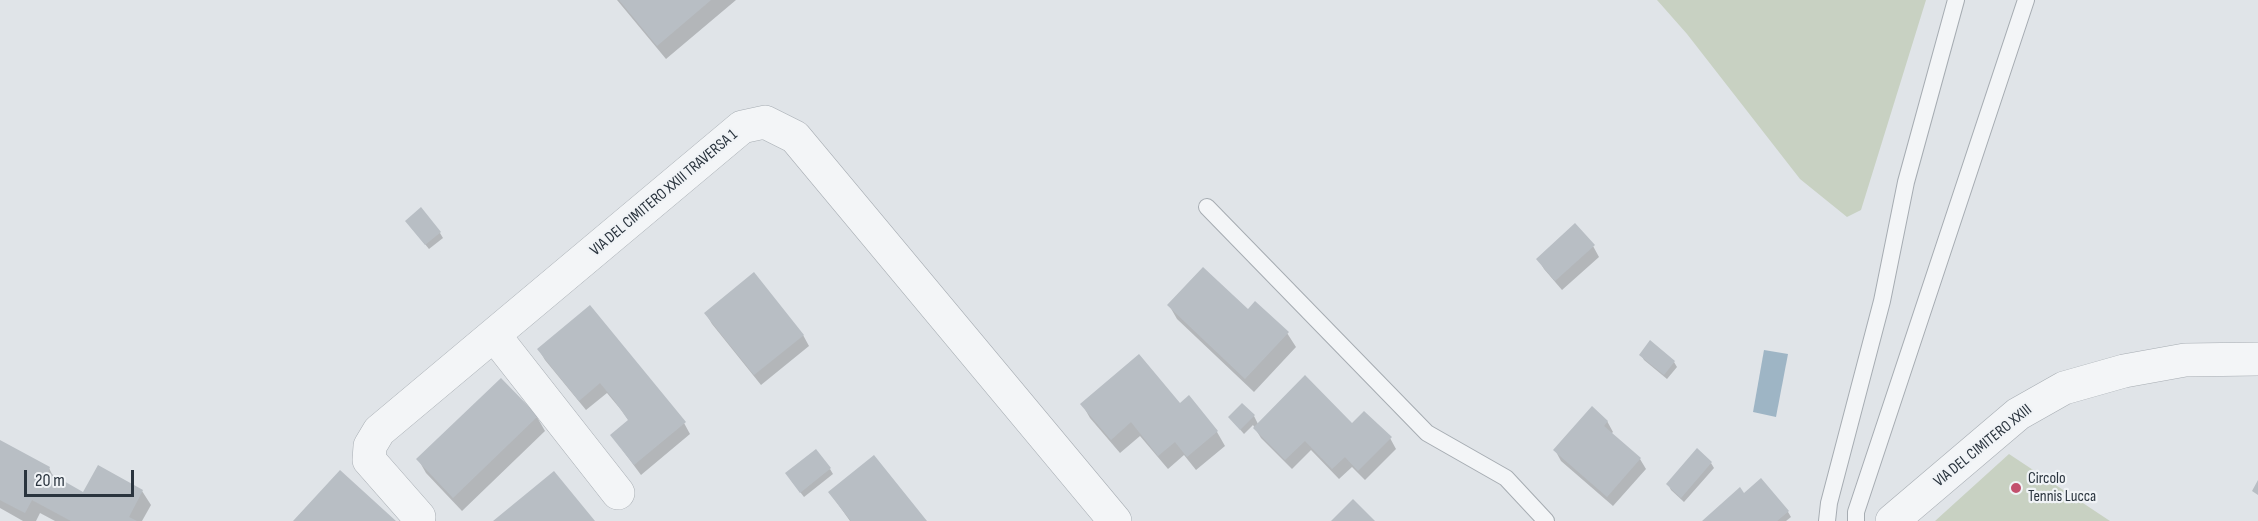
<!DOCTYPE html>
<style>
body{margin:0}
#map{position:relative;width:2258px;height:521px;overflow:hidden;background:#e0e4e8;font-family:"Sofia Sans Condensed",sans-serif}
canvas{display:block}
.scale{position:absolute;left:24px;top:470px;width:110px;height:27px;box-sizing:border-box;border:3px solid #2a343e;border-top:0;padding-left:8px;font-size:18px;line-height:21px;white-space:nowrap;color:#2a343e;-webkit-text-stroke:4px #f0f3f6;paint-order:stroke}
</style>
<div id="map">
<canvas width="2258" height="521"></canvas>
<div class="scale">20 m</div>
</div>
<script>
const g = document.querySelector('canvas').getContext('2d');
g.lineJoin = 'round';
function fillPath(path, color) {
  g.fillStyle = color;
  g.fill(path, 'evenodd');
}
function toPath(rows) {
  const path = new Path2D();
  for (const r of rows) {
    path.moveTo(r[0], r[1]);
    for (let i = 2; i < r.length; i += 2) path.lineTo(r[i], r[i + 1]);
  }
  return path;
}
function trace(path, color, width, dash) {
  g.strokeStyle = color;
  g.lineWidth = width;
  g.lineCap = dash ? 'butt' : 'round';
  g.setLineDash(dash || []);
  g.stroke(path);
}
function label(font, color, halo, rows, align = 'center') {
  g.font = font + ' "Sofia Sans Condensed",sans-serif';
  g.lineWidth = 4.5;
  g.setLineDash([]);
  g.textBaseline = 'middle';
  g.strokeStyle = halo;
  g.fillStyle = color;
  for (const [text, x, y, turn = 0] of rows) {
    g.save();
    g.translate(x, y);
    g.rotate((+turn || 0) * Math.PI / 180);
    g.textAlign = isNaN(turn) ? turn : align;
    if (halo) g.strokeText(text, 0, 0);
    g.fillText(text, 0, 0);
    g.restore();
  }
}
const green = toPath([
 [1657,0,1926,0,1861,210,1847,217,1800,179,1687,34],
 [2009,454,2110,521,1935,521]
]);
const water = toPath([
 [1764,350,1788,354,1776,417,1753,412]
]);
const shadow = toPath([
 [617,0,736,0,666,59],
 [410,226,440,233,443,238,429,249],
 [1593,246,1599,257,1562,290,1544,269,1538,259],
 [1169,305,1248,311,1287,333,1296,347,1254,392,1177,319],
 [706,314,803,335,809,346,761,385,712,324],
 [539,350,684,423,690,434,641,475,612,436,629,421,622,411,607,393,586,410,545,360],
 [1641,355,1674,362,1677,367,1667,379,1644,360],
 [1082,404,1180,405,1217,432,1225,446,1196,470,1184,455,1168,469,1140,436,1120,453,1090,418],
 [1254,416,1258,424,1352,425,1390,438,1396,449,1365,480,1352,467,1339,479,1311,450,1292,469,1261,438,1253,425,1244,434,1230,418],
 [537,417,545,431,462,511,426,473,418,459],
 [1607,421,1613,432,1611,434,1640,459,1646,469,1613,506,1561,461,1555,450],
 [0,441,49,468,54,478,84,494,142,491,151,505,142,521,55,521,40,513,36,521,23,521,0,508],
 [1711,463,1714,468,1684,502,1671,490,1668,484],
 [830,469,833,474,804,497,790,479],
 [830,493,925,521,850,521],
 [1744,495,1788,512,1791,517,1786,521,1703,521]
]);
const building = toPath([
 [619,0,711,0,657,46],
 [421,207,441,232,425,245,405,221],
 [1575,223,1595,245,1555,281,1536,259],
 [1203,267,1248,309,1255,301,1289,332,1245,379,1167,305],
 [754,272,804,335,754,375,704,313],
 [590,305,686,422,634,465,610,435,628,420,614,400,600,383,579,401,537,349],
 [1650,340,1675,361,1664,375,1639,355],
 [1139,354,1180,403,1189,395,1218,431,1187,457,1175,442,1158,456,1131,422,1111,440,1080,404],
 [1305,375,1352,423,1364,411,1392,437,1358,471,1345,457,1332,469,1305,441,1285,460,1253,428],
 [501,378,538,416,453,498,416,459],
 [1242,403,1255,415,1240,430,1228,417],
 [1592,406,1608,421,1604,426,1641,458,1607,497,1553,450],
 [0,440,50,467,48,472,83,492,98,465,143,490,129,517,137,521,71,521,32,500,25,513,0,500],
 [1697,448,1712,462,1681,498,1666,484],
 [816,449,831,468,800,493,785,473],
 [874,455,927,521,851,521,828,492],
 [340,470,396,521,293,521],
 [554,471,595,521,493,521],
 [1761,478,1789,511,1777,521,1702,521,1740,487,1744,493],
 [2258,480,2258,495,2252,491],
 [1353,499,1375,521,1331,521]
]);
const lane = toPath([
 [1207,207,1427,433,1506,478,1546,521],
 [1827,521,1829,503,1882,301,1906,182,1956,0],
 [1856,521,1856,512,2026,0]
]);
const street = toPath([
 [494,335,618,493],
 [419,517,369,460,370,446,379,431,742,127,765,122,795,137,1115,521],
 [1892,521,2018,414,2064,388,2124,371,2185,360,2258,359]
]);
const markers = [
 [2016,488,6,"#c3506d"]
];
const streetNames = [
 ["VIA DEL CIMITERO XXIII TRAVERSA 1",664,193,-40],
 ["VIA DEL CIMITERO XXIII",1983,446,-39]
];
const poiNames = [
 ["Circolo",2028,479],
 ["Tennis Lucca",2028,497]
];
fillPath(green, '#c8d1c2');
fillPath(water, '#9eb5c5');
fillPath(shadow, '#0003');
fillPath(building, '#b8bec4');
trace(lane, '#a6acb2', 18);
trace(street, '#a6acb2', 34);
trace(lane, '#f3f5f7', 16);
trace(street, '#f3f5f7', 33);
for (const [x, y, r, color] of markers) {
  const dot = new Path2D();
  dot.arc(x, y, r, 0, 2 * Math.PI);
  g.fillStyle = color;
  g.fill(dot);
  trace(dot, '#f0f3f6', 2);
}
label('16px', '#2a343e', '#f0f3f6', streetNames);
label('16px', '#2a343e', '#f0f3f6', poiNames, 'left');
</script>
